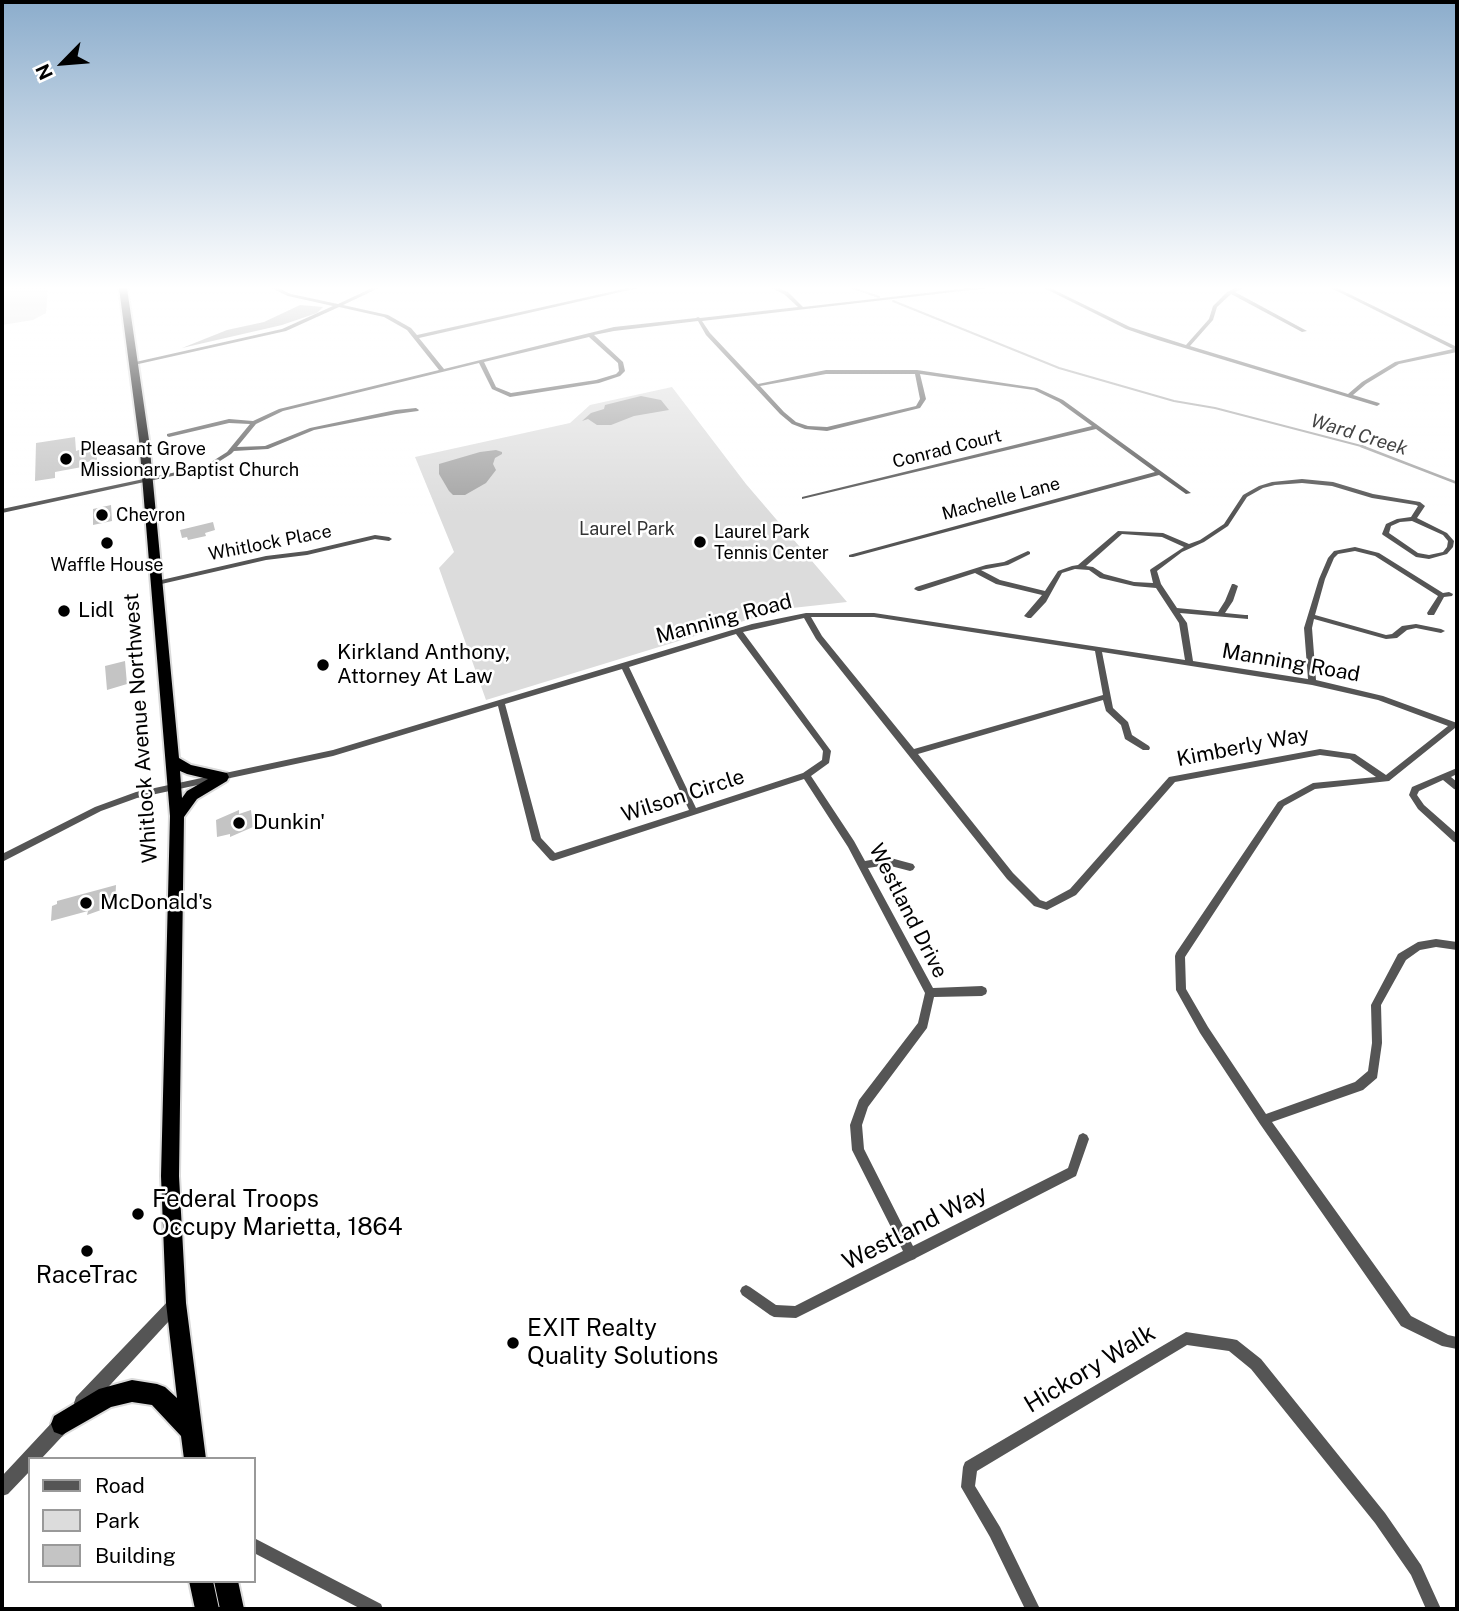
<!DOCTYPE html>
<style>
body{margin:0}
#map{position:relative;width:1459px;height:1611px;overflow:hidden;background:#fff;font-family:"Public Sans",sans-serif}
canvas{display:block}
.frame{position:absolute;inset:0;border:4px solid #000;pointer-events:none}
.legend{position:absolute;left:28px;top:1457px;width:228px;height:126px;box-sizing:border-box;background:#fff;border:2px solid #999;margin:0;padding:9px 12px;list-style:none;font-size:21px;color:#000}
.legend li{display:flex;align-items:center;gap:14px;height:35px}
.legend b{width:35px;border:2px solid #999}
.north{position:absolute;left:28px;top:28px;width:70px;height:70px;-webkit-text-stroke:5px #fff;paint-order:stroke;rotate:245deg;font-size:19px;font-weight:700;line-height:28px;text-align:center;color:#000}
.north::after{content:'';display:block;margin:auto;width:24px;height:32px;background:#000;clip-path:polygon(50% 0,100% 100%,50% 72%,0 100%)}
</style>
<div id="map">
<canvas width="1459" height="1611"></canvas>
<div class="frame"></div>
<ul class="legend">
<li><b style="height:9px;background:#555"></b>Road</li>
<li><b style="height:19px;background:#dcdcdc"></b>Park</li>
<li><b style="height:19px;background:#c4c4c4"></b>Building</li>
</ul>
<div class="north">N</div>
</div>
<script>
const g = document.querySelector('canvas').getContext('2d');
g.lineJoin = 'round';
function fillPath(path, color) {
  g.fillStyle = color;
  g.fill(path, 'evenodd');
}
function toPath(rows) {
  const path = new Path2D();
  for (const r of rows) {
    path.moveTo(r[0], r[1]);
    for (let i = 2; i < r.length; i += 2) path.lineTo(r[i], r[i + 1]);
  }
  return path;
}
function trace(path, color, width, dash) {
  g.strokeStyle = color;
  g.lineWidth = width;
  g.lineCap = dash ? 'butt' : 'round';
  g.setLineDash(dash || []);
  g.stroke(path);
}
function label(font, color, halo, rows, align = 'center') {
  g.font = font + ' "Public Sans",sans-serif';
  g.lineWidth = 5;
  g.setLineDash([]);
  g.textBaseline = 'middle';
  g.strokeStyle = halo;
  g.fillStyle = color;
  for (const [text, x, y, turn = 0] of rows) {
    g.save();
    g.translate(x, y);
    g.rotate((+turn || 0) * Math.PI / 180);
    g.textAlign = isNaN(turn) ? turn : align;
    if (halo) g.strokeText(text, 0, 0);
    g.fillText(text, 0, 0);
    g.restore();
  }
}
const green = toPath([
 [2,288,48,288,46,313,33,320,2,325],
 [672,387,746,484,847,602,783,609,486,700,439,568,454,552,415,457,570,423,590,405]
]);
const water = toPath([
 [300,305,323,307,317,313,282,325,182,348,227,330,264,322],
 [641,396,661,400,669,410,634,416,611,425,597,425,588,419,582,421,591,413,604,409,605,405],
 [496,450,502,452,502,454,495,458,493,464,496,470,486,483,465,495,453,495,449,491,439,474,439,464,480,452]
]);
const streamFar1 = toPath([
 [853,288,879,297],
 [893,301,1059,368,1174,401,1215,408,1365,447]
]);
const stream = toPath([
 [1361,446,1457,483]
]);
const building = toPath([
 [75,437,76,451,82,449,82,453,97,450,97,460,82,463,82,467,55,472,55,478,35,481,36,443],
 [111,505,112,521,93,525,93,509],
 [213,522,215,530,205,533,206,536,188,540,187,537,182,538,180,530],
 [237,544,239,552,213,558,211,550],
 [125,661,127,684,107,690,105,666],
 [239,810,239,814,251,810,253,827,230,837,230,834,217,837,216,820],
 [116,885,115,905,87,915,88,911,51,921,52,906,57,904,57,901]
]);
const minor = toPath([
 [271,288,278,288,291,294,338,304,372,288,379,288,343,305,388,315,411,328,417,335,628,288,638,288,419,338,444,369,614,327,696,318,698,317,700,318,798,307,784,294,771,288,778,288,788,292,803,307,970,288,988,288,702,321,710,333,758,384,826,370,917,370,1037,388,1063,400,1191,493,1186,494,1159,475,853,557,849,557,849,555,1155,472,1096,429,802,499,802,497,1092,426,1059,402,1034,390,920,374,926,399,920,408,827,431,805,429,792,424,780,414,706,335,698,321,614,331,594,335,623,362,625,371,620,376,599,383,510,397,492,389,479,363,283,411,256,424,237,447,265,446,310,428,396,410,416,408,419,410,418,411,396,414,314,430,268,449,234,451,231,454,209,468,2,513,2,509,205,466,227,452,250,424,229,423,169,437,167,436,167,434,229,419,253,421,279,409,439,370,407,330,384,317,339,307,286,331,134,365,131,363,282,329,333,306,288,296,271,288],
 [589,337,618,363,619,371,616,374,596,380,511,393,496,387,484,362,589,337],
 [826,374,915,374,920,399,916,406,827,427,808,426,796,422,784,412,760,386,826,374],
 [1044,288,1050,288,1130,327,1186,345,1209,319,1213,306,1227,292,1236,288,1243,288,1235,292,1307,331,1302,332,1231,294,1217,307,1213,320,1190,346,1348,394,1362,382,1395,362,1453,349,1331,288,1337,288,1457,347,1457,352,1399,364,1366,384,1353,395,1379,403,1380,404,1377,406,1158,340,1126,329,1044,288],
 [1302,479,1333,482,1373,494,1420,502,1425,506,1417,518,1447,533,1454,541,1453,547,1447,554,1429,559,1416,557,1383,535,1382,534,1386,524,1397,519,1411,517,1418,506,1416,505,1372,498,1332,486,1302,483,1275,485,1263,488,1247,497,1228,526,1204,542,1182,552,1157,571,1161,584,1177,608,1218,612,1225,601,1232,584,1234,584,1238,586,1233,601,1225,613,1245,615,1248,615,1248,619,1180,613,1187,623,1193,661,1308,679,1304,628,1319,579,1328,558,1334,551,1355,547,1379,553,1443,593,1449,592,1453,594,1452,596,1444,597,1434,615,1428,615,1427,613,1438,596,1375,556,1355,551,1338,554,1334,558,1325,579,1315,615,1386,635,1392,634,1402,626,1416,624,1441,629,1445,631,1441,633,1416,628,1407,630,1397,638,1386,639,1314,619,1312,628,1316,680,1383,696,1457,723,1457,729,1455,728,1389,781,1315,789,1284,806,1185,957,1186,989,1208,1027,1266,1114,1355,1082,1368,1071,1372,1043,1371,1005,1398,954,1418,942,1436,939,1457,942,1457,950,1436,947,1420,950,1406,960,1381,1005,1382,1043,1377,1078,1363,1090,1272,1122,1411,1316,1448,1335,1457,1337,1457,1349,1442,1346,1401,1326,1260,1124,1200,1033,1176,990,1175,956,1176,953,1278,802,1313,783,1376,777,1350,759,1320,755,1175,782,1076,895,1047,910,1034,906,1007,879,816,639,804,618,743,632,831,751,829,763,811,776,854,841,865,861,887,857,913,864,915,867,913,870,910,871,887,865,868,868,933,988,982,986,986,988,987,991,986,994,982,996,934,997,927,1028,868,1107,862,1125,864,1149,913,1246,1068,1168,1079,1135,1083,1133,1087,1135,1089,1139,1076,1176,916,1258,915,1259,910,1261,796,1318,774,1317,770,1315,742,1295,740,1291,742,1287,746,1285,750,1287,776,1305,795,1306,903,1251,852,1150,850,1125,859,1100,918,1023,925,993,848,847,804,779,553,861,550,860,532,840,498,706,333,756,137,798,101,811,2,862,2,854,95,807,136,792,333,750,752,624,806,613,874,613,1185,660,1179,623,1156,588,1134,586,1100,578,1089,570,1075,569,1062,573,1046,602,1031,618,1028,618,1024,616,1042,595,996,584,975,573,920,591,918,591,914,589,916,587,986,565,1004,562,1028,551,1030,552,1030,554,1008,565,981,570,1000,580,1045,591,1058,571,1072,566,1078,565,1118,531,1163,533,1189,544,1200,540,1224,524,1243,495,1259,486,1272,482,1302,479],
 [1412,521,1443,535,1448,541,1447,547,1443,552,1429,555,1418,553,1389,533,1391,526,1400,522,1412,521],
 [1122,534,1162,537,1184,547,1151,569,1150,570,1153,583,1134,582,1104,574,1093,567,1086,566,1122,534],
 [811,617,874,617,1095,651,1103,695,914,749,822,636,811,617],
 [736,634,821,748,823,751,822,760,803,773,696,808,629,667,736,634],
 [1102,652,1312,685,1378,700,1448,726,1386,775,1355,754,1320,749,1169,777,1070,889,1046,902,1040,900,1013,873,918,754,1103,700,1106,711,1121,725,1125,739,1143,750,1149,750,1150,748,1149,746,1132,735,1128,722,1113,708,1102,652],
 [622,669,689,810,555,853,541,838,505,704,622,669],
 [375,535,389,537,392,539,389,541,375,539,307,555,266,560,157,585,153,583,157,581,266,556,307,551,375,535],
 [1457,768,1457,774,1451,777,1457,782,1457,790,1454,789,1443,780,1419,791,1417,795,1424,805,1457,834,1457,843,1454,842,1418,809,1409,795,1412,787,1457,768],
 [1186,1332,1232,1339,1237,1340,1261,1359,1385,1513,1421,1565,1441,1609,1426,1609,1411,1575,1375,1523,1251,1369,1229,1351,1187,1345,977,1471,975,1486,1000,1527,1040,1609,1025,1609,990,1537,961,1487,963,1467,965,1462,1186,1332],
 [254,1538,381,1604,383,1609,361,1609,254,1553,254,1538]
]);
const tertiary = toPath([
 [176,1295,181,1298,184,1303,181,1308,88,1409,82,1411,76,1409,74,1403,76,1397,171,1298,176,1295],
 [64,1414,70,1416,72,1422,70,1428,41,1459,30,1459,30,1471,8,1494,2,1496,2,1476,58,1416,64,1414]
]);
const trunk = toPath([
 [119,288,127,288,149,440,179,758,191,765,227,773,229,777,227,781,197,799,184,817,179,1176,186,1303,206,1459,184,1459,181,1436,152,1405,132,1402,111,1407,62,1435,54,1432,51,1424,54,1416,99,1389,132,1380,157,1384,165,1387,177,1398,166,1303,161,1176,170,816,139,440,119,288],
 [180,771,187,774,208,779,187,791,182,798,180,771],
 [189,1581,213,1581,219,1609,195,1609,189,1581],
 [214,1581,238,1581,244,1609,220,1609,214,1581]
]);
const markers = [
 [66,459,7,"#000"],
 [102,515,7,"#000"],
 [700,542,7,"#000"],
 [107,543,7,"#000"],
 [64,611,7,"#000"],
 [323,665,7,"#000"],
 [239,823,7,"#000"],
 [86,903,7,"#000"],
 [138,1214,7,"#000"],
 [87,1251,7,"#000"],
 [513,1343,7,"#000"]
];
const farPoinames = [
 ["Pleasant Grove",80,449],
 ["Missionary Baptist Church",80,470],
 ["Chevron",116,515],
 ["Laurel Park",714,532],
 ["Tennis Center",714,553],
 ["Waffle House",107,565,"center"]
];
const farStreetnames = [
 ["Conrad Court",947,449,-14],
 ["Machelle Lane",1001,499,-15],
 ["Whitlock Place",270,543,-11]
];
const farParknames = [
 ["Laurel Park",627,529]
];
const farWaternames = [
 ["Ward Creek",1359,435,17]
];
const poiNames = [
 ["Lidl",78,611],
 ["Kirkland Anthony,",337,653],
 ["Attorney At Law",337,677],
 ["Dunkin'",253,823],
 ["McDonald's",100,903]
];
const streetNames = [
 ["Manning Road",724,619,-15],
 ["Manning Road",1291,663,10],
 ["Whitlock Avenue Northwest",141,728,-94],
 ["Kimberly Way",1243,747,-11],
 ["Wilson Circle",683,796,-18],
 ["Westland Drive",908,911,63]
];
const nearPoinames = [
 ["Federal Troops",152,1200],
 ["Occupy Marietta, 1864",152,1228],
 ["RaceTrac",87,1276,"center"],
 ["EXIT Realty",527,1329],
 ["Quality Solutions",527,1357]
];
const nearStreetnames = [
 ["Westland Way",915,1228,-27],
 ["Hickory Walk",1090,1369,-31]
];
fillPath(green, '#dcdcdc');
fillPath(water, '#a3a3a3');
trace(streamFar1, '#a3a3a3', 2);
trace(stream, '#a3a3a3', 2.5);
fillPath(building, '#c4c4c4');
trace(trunk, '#dbdbdb', 4);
fillPath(minor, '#555');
fillPath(tertiary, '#555');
fillPath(trunk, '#000');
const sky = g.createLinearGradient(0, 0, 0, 514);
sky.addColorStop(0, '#8cadcc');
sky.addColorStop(0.56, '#fff');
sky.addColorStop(1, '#ffffff00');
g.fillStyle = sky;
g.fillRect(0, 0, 1459, 514);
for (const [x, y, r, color] of markers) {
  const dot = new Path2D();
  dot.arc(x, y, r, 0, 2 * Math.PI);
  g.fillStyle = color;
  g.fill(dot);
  trace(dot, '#fff', 2.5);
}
label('18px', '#000', '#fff', farPoinames, 'left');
label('18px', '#000', '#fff', farStreetnames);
label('18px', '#333', '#fff', farParknames);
label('italic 19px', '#444', '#fff', farWaternames);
label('21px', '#000', '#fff', poiNames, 'left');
label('21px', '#000', '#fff', streetNames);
label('24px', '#000', '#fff', nearPoinames, 'left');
label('24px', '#000', '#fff', nearStreetnames);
</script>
